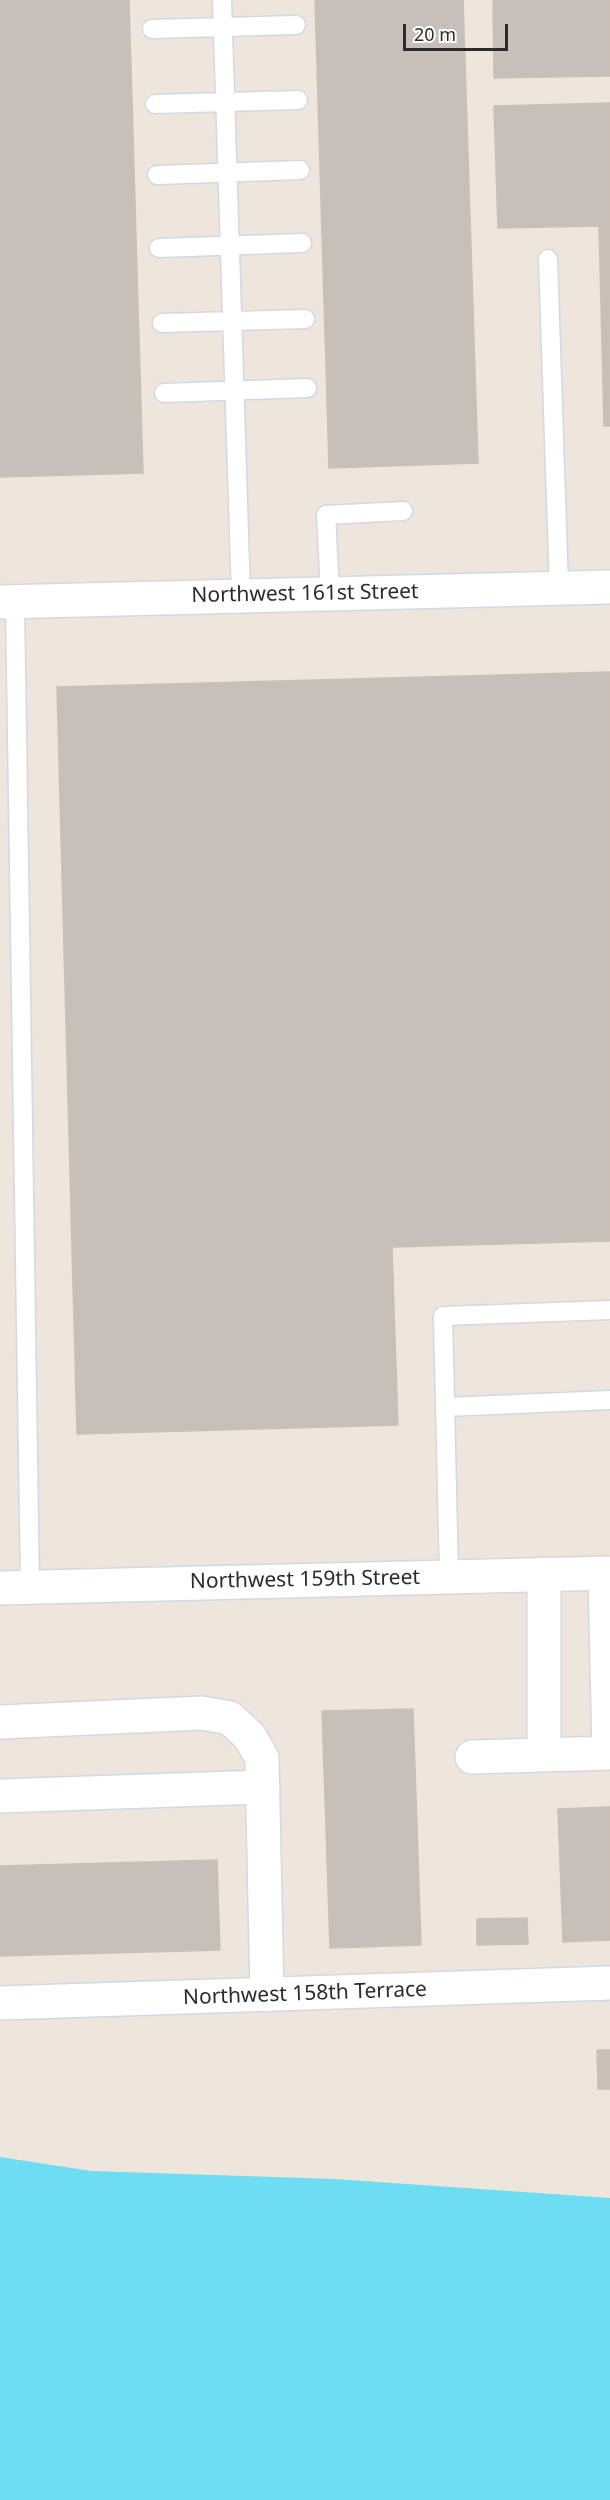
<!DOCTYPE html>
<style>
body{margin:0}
#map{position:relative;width:610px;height:2500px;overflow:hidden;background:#eee5dd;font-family:"Noto Sans",sans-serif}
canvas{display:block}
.scale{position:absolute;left:403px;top:24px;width:105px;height:27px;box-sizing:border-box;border:3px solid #2b2b2b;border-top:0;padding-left:8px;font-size:18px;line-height:21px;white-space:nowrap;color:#2b2b2b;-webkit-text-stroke:4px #fff;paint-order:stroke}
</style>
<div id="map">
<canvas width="610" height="2500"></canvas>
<div class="scale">20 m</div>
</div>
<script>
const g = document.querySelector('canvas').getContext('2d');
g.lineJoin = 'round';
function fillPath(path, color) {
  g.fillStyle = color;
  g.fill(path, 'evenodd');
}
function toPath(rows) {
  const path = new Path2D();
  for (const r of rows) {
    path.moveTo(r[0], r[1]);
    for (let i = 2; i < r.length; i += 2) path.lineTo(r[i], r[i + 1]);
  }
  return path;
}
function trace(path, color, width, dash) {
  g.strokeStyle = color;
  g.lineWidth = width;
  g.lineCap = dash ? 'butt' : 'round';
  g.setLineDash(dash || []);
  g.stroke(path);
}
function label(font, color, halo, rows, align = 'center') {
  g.font = font + ' "Noto Sans",sans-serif';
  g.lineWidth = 5;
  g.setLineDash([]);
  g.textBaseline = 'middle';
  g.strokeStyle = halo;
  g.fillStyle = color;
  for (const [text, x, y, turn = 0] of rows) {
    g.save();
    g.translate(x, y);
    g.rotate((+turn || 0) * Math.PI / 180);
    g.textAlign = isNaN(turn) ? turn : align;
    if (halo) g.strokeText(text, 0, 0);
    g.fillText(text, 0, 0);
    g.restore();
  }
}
const water = toPath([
 [0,2157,91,2171,335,2179,610,2198,610,2500,0,2500]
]);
const building = toPath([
 [0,0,129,0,143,473,0,477,0,0],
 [315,0,463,0,478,463,329,468,315,0],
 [493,0,610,0,610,76,494,78,493,0],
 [610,103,610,426,604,426,599,226,498,228,494,106,610,103],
 [610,672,610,1241,392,1247,398,1425,77,1434,57,687,610,672],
 [413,1709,421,1945,330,1948,322,1711,413,1709],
 [610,1807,610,1940,563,1942,558,1809,610,1807],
 [217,1860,220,1950,0,1956,0,1866,217,1860],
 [527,1918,528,1944,477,1945,477,1919,527,1918],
 [597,2050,610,2050,610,2089,598,2089,597,2050]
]);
const service = toPath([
 [222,0,241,596],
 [152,29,296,25],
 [155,104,298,100],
 [157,175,300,170],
 [159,248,302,243],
 [548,259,559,588],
 [162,323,305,319],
 [164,393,307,388],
 [330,594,326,515,403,511],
 [15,601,30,1587],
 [446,1407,610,1400],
 [449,1577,443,1316,610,1310]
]);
const minor = toPath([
 [0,602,610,587],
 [605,1573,609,1753],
 [544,1574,544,1755],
 [0,1722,202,1713,230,1718,250,1737,262,1758,267,1995],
 [472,1757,610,1753],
 [0,1796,263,1787],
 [0,2003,610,1983]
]);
const tertiary = toPath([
 [0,1588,610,1573]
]);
const streetNames = [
 ["Northwest 161st Street",305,594,-1],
 ["Northwest 159th Street",305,1580,-1],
 ["Northwest 158th Terrace",305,1994,-2]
];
fillPath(water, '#6dddf3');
fillPath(building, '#c6bfba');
trace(building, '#c9c1b7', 1.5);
trace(service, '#d2d8e5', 21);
trace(minor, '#d2d8e5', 36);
trace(tertiary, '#d2d8e5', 36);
trace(service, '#fff', 18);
trace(minor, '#fff', 33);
trace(tertiary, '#fff', 33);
label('21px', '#2b2b2b', '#fff', streetNames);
</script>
